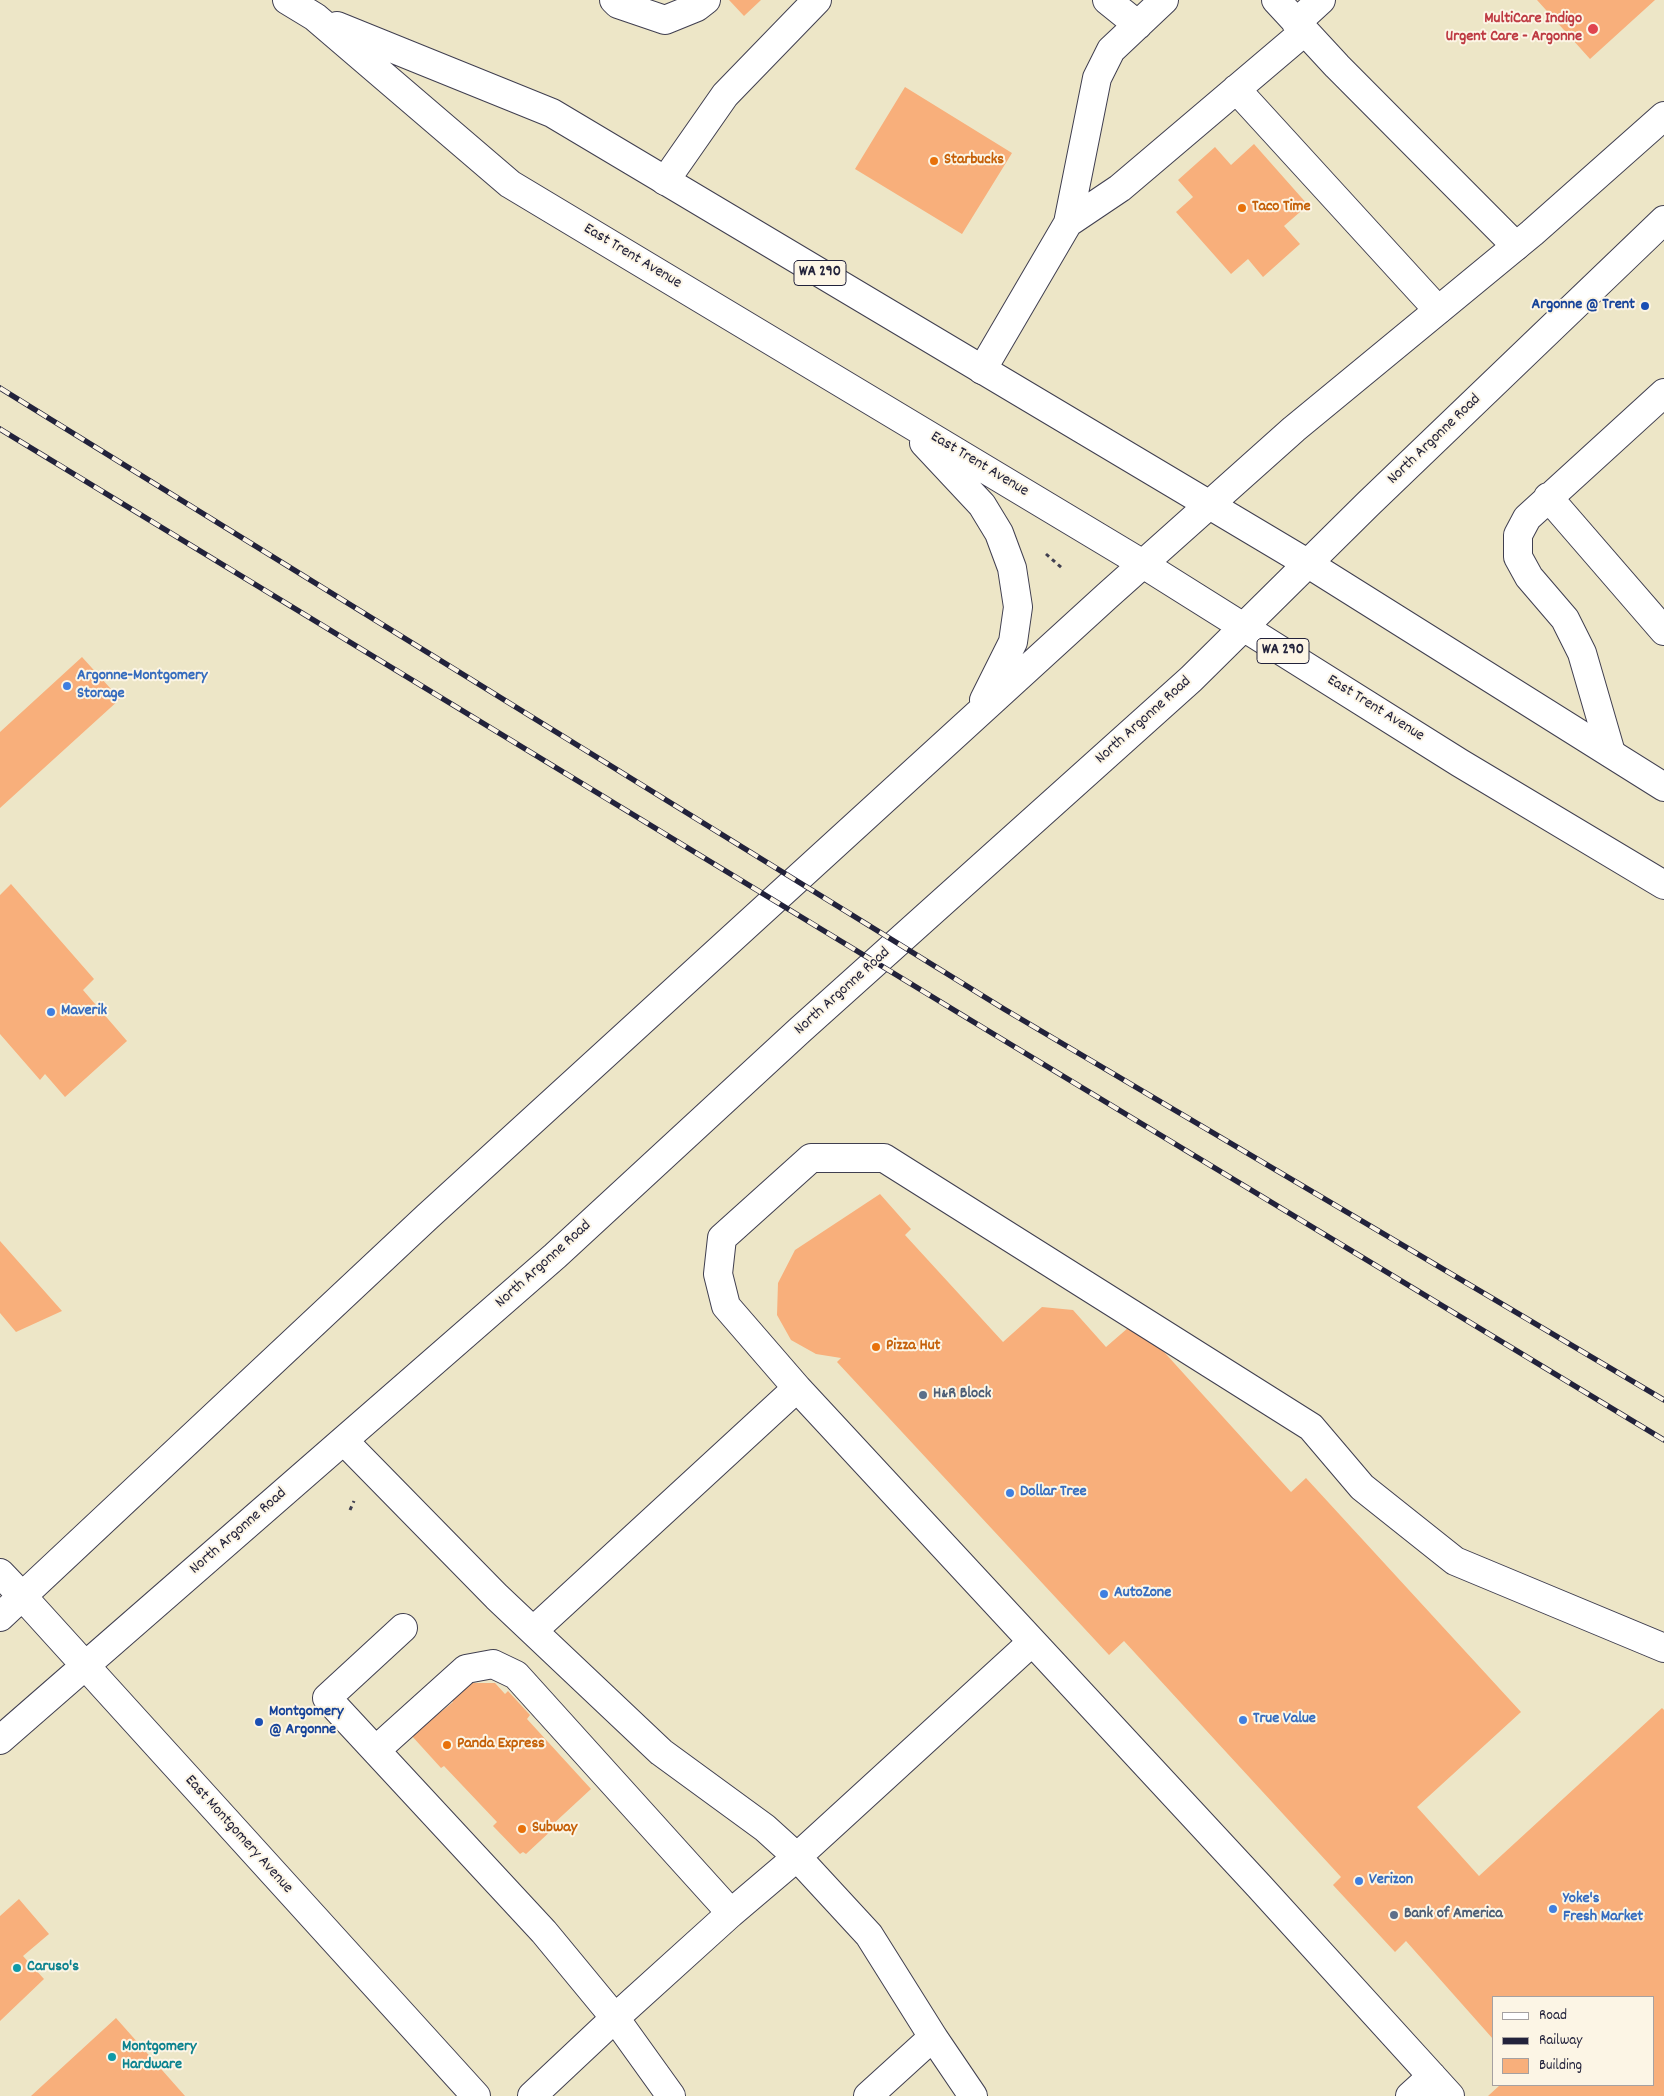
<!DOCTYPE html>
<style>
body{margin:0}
#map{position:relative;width:1664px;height:2096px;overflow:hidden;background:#ede6c7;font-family:Dekko,sans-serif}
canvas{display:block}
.legend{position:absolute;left:1492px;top:1996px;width:162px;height:90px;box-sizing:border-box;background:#fcf5e5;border:1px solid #a5a1a1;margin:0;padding:6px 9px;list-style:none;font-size:15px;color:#22223b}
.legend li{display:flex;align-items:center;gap:10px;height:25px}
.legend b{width:25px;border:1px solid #a5a1a1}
</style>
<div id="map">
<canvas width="1664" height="2096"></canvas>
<ul class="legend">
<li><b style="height:6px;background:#fff"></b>Road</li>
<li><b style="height:6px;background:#22223b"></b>Railway</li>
<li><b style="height:14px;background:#f8af7b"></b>Building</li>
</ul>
</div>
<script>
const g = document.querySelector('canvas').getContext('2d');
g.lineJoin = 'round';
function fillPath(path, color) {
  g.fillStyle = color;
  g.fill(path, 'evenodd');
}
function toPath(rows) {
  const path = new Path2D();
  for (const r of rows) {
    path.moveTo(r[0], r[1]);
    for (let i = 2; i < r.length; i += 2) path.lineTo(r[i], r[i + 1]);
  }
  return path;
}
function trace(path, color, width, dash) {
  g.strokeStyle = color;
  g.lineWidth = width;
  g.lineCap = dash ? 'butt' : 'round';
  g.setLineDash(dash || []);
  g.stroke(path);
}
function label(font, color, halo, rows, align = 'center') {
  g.font = font + ' Dekko,sans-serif';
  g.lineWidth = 4;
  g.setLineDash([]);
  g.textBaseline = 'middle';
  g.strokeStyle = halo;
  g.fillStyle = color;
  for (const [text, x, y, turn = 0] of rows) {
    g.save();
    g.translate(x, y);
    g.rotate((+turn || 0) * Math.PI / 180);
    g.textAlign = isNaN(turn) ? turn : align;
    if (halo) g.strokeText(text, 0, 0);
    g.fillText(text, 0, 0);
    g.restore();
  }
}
const building = toPath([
 [729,0,761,0,744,16],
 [1537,0,1655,0,1590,59],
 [905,87,1012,153,962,234,855,169],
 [1254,144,1308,205,1284,226,1300,244,1263,277,1248,259,1231,274,1176,212,1193,197,1178,180,1215,147,1231,165],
 [82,657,120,699,0,808,0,732],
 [11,884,94,979,83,990,127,1041,65,1097,45,1074,40,1080,0,1034,0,895],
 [880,1194,911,1229,905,1235,1003,1342,1042,1307,1073,1310,1106,1347,1136,1321,1291,1492,1306,1478,1521,1712,1417,1807,1479,1876,1662,1708,1664,1710,1664,2096,1488,2096,1500,2085,1653,2085,1653,1997,1493,1997,1493,2039,1406,1941,1395,1952,1333,1885,1341,1877,1124,1641,1109,1655,837,1362,841,1358,816,1354,791,1340,777,1315,778,1283,795,1250],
 [0,1241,62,1311,16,1332,0,1313],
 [468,1680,472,1683,495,1683,505,1694,508,1691,530,1715,527,1719,591,1789,551,1826,554,1828,526,1854,523,1852,520,1854,493,1826,497,1822,444,1766,441,1768,411,1735,439,1709,442,1711,453,1702,449,1697],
 [19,1899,49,1934,23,1956,44,1979,0,2021,0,1916],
 [116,2018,185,2096,31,2096]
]);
const path = toPath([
 [1046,554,1063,569],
 [350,1510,354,1501]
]);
const minor = toPath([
 [614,0,618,4,665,20,697,7,706,0],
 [1107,0,1138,25],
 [1276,0,1337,66,1516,246],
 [1296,23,1321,0],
 [1236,89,1438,310],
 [665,181,725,95,817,0],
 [1068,223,1120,188,1305,31],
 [982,370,1068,223,1097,78,1111,50,1164,0],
 [1548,497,1664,631],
 [1611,753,1582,653,1565,619,1529,577,1518,557,1518,535,1527,518,1664,393],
 [797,1388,1259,1886,1450,2096],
 [344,1441,497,1597,661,1752,765,1828,797,1857,869,1935,933,2037,973,2096],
 [0,1573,23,1597],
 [403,1628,327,1698,544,1932,615,2018,671,2096],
 [534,1630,797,1388,726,1306,718,1274,722,1238,811,1158,884,1158,1311,1427,1362,1487,1455,1561,1664,1648],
 [376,1750,466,1669,493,1664,516,1675,731,1913],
 [532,2096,615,2018,731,1913,797,1857,1032,1642],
 [868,2096,933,2037],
 [1410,2096,1432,2076]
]);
const major = toPath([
 [287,0,315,17,510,184,1143,564,1460,763,1664,885],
 [337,26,552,113,1307,563,1664,787],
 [924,443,982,505,999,533,1012,568,1018,607,1013,642,984,700],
 [23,1597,476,2096],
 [0,1617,427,1217,1107,596,1294,429,1532,233,1664,116],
 [0,1740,555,1256,800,1030,1191,679,1368,504,1664,220]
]);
const rail = toPath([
 [0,388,1004,1009,1664,1400],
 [0,429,972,1021,1664,1440]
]);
const markers = [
 [1593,29,6,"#e0444e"],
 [934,161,5,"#e8710a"],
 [1242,208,5,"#e8710a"],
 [1645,306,5,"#1a4fb4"],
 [67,686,5,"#3f7fe0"],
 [51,1012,5,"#3f7fe0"],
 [876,1347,5,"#e8710a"],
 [923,1395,5,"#5c6f8a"],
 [1010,1493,5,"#3f7fe0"],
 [1104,1594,5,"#3f7fe0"],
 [1243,1720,5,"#3f7fe0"],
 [259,1722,5,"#1a4fb4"],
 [447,1745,5,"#e8710a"],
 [522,1829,5,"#e8710a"],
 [1359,1881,5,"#3f7fe0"],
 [1553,1909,5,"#3f7fe0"],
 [1394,1915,5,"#5c6f8a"],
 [17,1968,5,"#0f9aa8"],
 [112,2057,5,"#0f9aa8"]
];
const shields = [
 [820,273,52],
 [1283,651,52]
];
const shieldNames = [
 ["WA 290",820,273],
 ["WA 290",1283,651]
];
const healthNames = [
 ["MultiCare Indigo",1582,20],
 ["Urgent Care - Argonne",1582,38]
];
const foodNames = [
 ["Starbucks",944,161],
 ["Taco Time",1252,208],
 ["Pizza Hut",886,1347],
 ["Panda Express",457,1745],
 ["Subway",532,1829]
];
const streetNames = [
 ["East Trent Avenue",632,257,31],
 ["North Argonne Road",1435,440,-44],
 ["East Trent Avenue",979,465,31],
 ["East Trent Avenue",1375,709,32],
 ["North Argonne Road",1144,721,-42],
 ["North Argonne Road",843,992,-42],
 ["North Argonne Road",544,1265,-42],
 ["North Argonne Road",239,1532,-41],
 ["East Montgomery Avenue",238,1835,48]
];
const transitNames = [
 ["Argonne @ Trent",1635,306],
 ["Montgomery",269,1713,"left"],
 ["@ Argonne",269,1731,"left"]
];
const shopNames = [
 ["Argonne-Montgomery",77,677],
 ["Storage",77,695],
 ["Maverik",61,1012],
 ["Dollar Tree",1020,1493],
 ["AutoZone",1114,1594],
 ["True Value",1253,1720],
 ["Verizon",1369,1881],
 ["Yoke's",1563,1900],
 ["Fresh Market",1563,1918]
];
const serviceNames = [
 ["H&R Block",933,1395],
 ["Bank of America",1404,1915]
];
const cultureNames = [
 ["Caruso's",27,1968],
 ["Montgomery",122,2048],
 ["Hardware",122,2066]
];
fillPath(building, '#f8af7b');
trace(minor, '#403f50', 30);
trace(major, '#403f50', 30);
trace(path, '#403f50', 3, [4, 4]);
trace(minor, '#fff', 28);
trace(major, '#fff', 28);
trace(rail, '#22223b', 5.5);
trace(rail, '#fcf5e5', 4, [11]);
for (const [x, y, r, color] of markers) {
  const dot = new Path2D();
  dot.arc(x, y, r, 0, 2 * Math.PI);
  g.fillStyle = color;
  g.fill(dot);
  trace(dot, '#fcf5e5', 2);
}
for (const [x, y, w] of shields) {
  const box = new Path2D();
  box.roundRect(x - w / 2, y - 12.5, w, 25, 4);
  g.fillStyle = '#fcf5e5';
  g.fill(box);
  trace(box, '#22223b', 1);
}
label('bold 15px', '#22223b', null, shieldNames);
label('bold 16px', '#be3a42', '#fcf5e5', healthNames, 'right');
label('bold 16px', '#c56008', '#fcf5e5', foodNames, 'left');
label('16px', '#22223b', '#fcf5e5', streetNames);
label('bold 16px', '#164399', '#fcf5e5', transitNames, 'right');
label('bold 16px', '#366cbe', '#fcf5e5', shopNames, 'left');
label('bold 16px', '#4e5e75', '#fcf5e5', serviceNames, 'left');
label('bold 16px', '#0d838f', '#fcf5e5', cultureNames, 'left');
</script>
